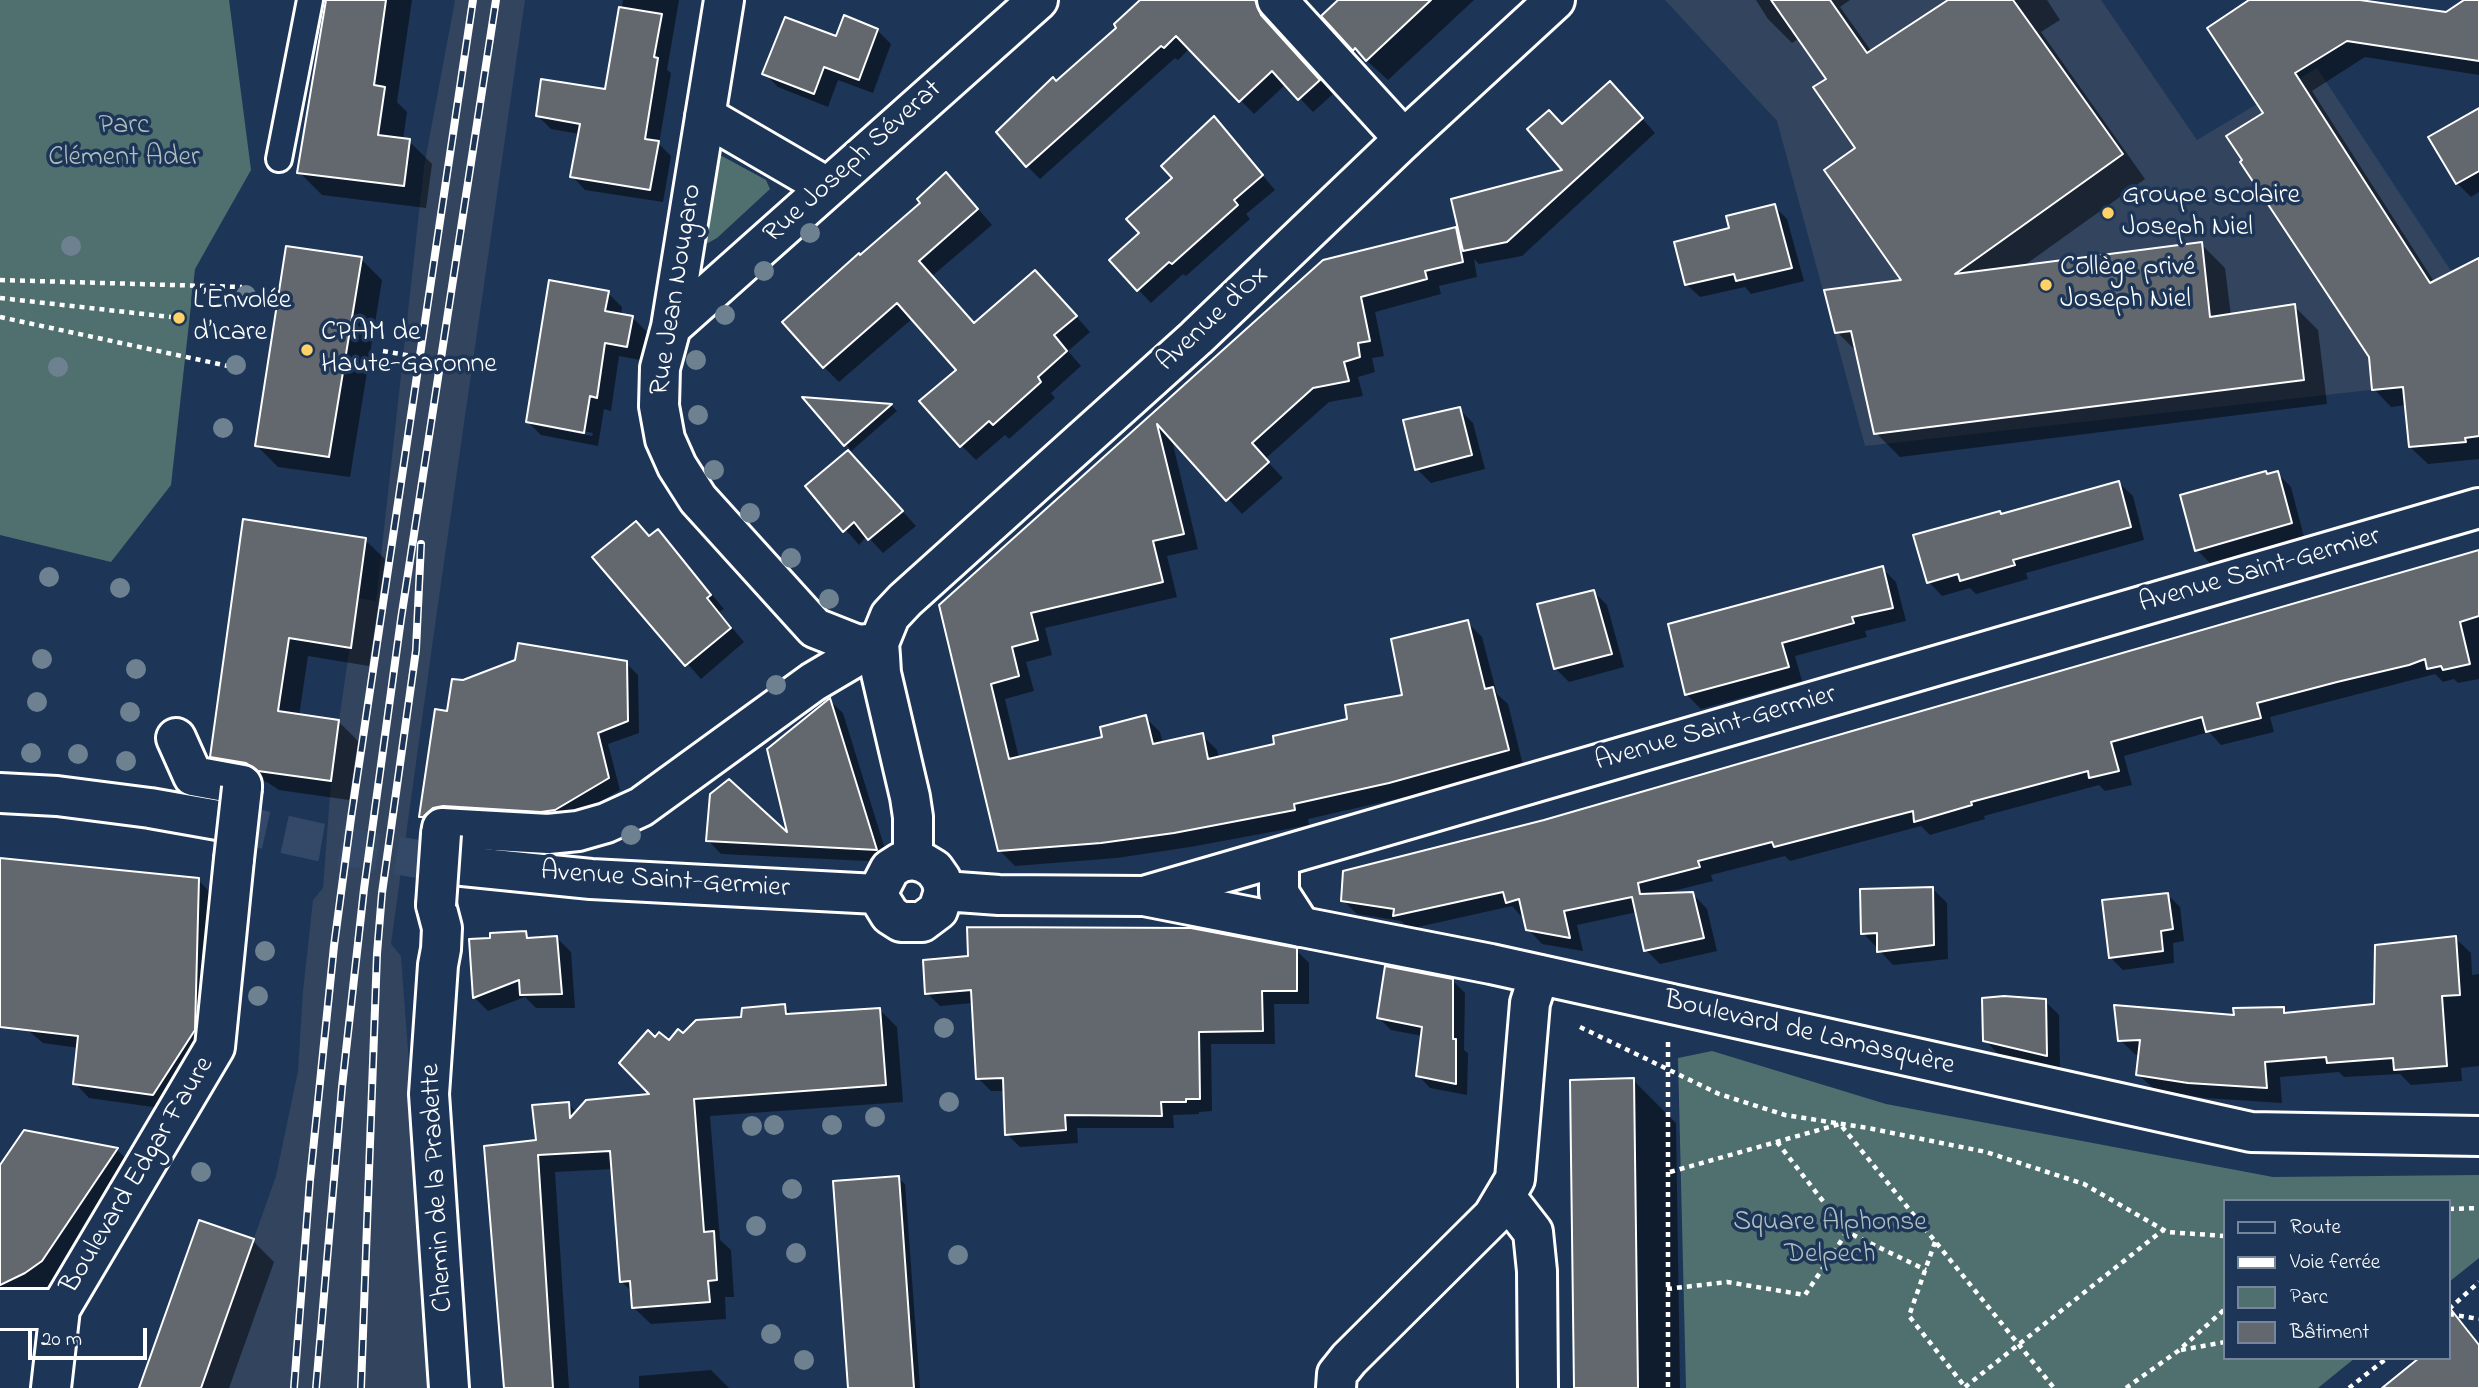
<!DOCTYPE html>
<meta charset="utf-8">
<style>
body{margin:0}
#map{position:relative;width:2479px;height:1388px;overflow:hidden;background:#1d3557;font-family:"Indie Flower",sans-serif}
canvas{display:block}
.legend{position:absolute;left:2223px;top:1199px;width:228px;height:161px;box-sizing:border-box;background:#1d3557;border:2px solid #77869a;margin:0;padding:9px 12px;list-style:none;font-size:21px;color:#fff}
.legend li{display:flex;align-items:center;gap:14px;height:35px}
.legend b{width:35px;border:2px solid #77869a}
.scale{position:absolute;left:28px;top:1328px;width:119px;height:32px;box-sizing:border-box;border:4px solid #fff;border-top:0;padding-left:9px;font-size:21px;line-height:24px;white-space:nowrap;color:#fff;-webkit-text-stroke:5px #1d3557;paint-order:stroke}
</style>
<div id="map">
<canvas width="2479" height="1388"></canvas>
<ul class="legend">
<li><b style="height:9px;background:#1d3557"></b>Route</li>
<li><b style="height:9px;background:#fff"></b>Voie ferrée</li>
<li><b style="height:19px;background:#507070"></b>Parc</li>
<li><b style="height:19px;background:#63686e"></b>Bâtiment</li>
</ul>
<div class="scale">20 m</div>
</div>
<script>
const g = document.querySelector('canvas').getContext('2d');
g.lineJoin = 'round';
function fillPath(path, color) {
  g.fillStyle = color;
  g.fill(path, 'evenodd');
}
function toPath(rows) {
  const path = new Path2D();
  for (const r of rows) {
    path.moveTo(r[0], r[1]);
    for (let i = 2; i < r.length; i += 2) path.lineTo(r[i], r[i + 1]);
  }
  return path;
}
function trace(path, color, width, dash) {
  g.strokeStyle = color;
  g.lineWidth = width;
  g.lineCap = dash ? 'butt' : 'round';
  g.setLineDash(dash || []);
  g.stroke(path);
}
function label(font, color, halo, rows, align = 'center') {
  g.font = font + ' "Indie Flower",sans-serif';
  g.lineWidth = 7;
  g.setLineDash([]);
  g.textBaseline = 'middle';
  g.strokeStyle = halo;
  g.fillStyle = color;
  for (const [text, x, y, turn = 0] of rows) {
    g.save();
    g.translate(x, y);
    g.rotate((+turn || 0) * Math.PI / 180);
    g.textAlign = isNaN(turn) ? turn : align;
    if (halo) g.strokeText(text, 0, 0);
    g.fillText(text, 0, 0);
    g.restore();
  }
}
const built = toPath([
 [455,0,525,0,437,611,391,944,401,956,433,1388,201,1388,276,1176,298,1071,303,991,313,900,323,888,331,782,339,720,357,598,376,601,424,167],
 [1665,0,2101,0,2197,140,2317,68,2461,286,2479,378,1865,446,1777,121]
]);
const green = toPath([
 [0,0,229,0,251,170,195,269,171,485,111,562,0,535],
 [720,155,766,180,770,189,717,238,708,243,703,243,716,156],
 [1712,1051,1886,1104,2273,1177,2479,1175,2479,1258,2449,1282,2449,1201,2225,1201,2225,1358,2355,1358,2318,1388,1686,1388,1678,1058]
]);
const shadow = toPath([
 [328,0,412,0,397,102,407,112,403,140,409,141,432,164,426,208,322,195,299,172],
 [623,0,679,0,667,70,671,73,659,144,671,156,663,202,585,190,572,176,580,134,551,129,538,116,606,91],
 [1142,0,1254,0,1269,16,1274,30,1333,94,1313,112,1286,84,1254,114,1190,48,1178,60,1175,58,1040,179,1027,166,1056,83,1118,28],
 [1340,0,1474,0,1388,80,1354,49],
 [1756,0,1850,0,1840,7,1872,52,1951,0,2047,0,2060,20,2041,32,2145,179,2022,267,2201,244,2225,268,2231,316,2294,306,2318,330,2327,404,1900,457,1876,433,1858,353,1837,332,1904,282,1857,149,1828,80,1800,38,1792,43,1768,19],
 [2251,0,2368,0,2370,3,2446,14,2465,0,2479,0,2479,75,2365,57,2312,91,2435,283,2479,259,2479,459,2428,464,2410,447,2406,405,2391,407,2374,389,2370,357,2265,114],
 [877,30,891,44,873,93,838,80,828,107,778,87,764,73,837,38],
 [1624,98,1655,133,1522,256,1479,264,1474,259,1477,277,1439,286,1441,294,1375,312,1384,356,1372,358,1375,372,1358,377,1363,396,1329,402,1265,459,1283,478,1242,514,1171,436,1198,549,1167,556,1177,597,1045,628,1052,655,1026,662,1034,691,1005,699,1019,758,1104,738,1145,717,1160,732,1163,744,1202,735,1217,750,1219,758,1275,745,1349,721,1405,697,1467,622,1482,637,1497,694,1508,704,1523,765,1405,797,1308,819,1309,825,1190,847,1117,858,1015,866,999,850,941,606,1323,261,1456,229,1461,234,1565,171,1563,126],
 [2479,110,2479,192,2471,197,2457,183],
 [1214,118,1275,190,1246,214,1250,219,1186,276,1183,274,1151,303,1111,260,1141,233],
 [961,189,992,225,932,276,975,325,1050,287,1090,332,1068,351,1081,366,1051,393,1055,398,1009,439,1005,435,976,460,961,445,958,370,913,318,839,382,824,367,860,257],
 [1774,206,1787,219,1804,281,1751,294,1745,287,1700,297,1686,284,1731,229],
 [361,259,382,280,350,477,278,467,257,446],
 [608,293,622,307,621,316,633,318,647,332,640,360,619,356,611,411,604,409,598,446,541,435,527,421],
 [541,423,593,433,592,436,541,426],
 [806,399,891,405,897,411,849,453,916,526,883,553,867,536,859,545,808,486,851,450],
 [1459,409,1473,423,1485,469,1431,483,1417,469],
 [2277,473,2291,487,2304,537,2211,564,2197,550],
 [2119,483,2133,496,2144,540,2026,573,2028,579,1976,594,1970,588,1942,596,1929,582,2002,515],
 [245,521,365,540,385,559,369,666,308,656,299,716,339,722,358,741,349,800,279,790,267,782,231,776,212,756],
 [658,531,724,609,719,612,744,642,701,679,595,557,650,537],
 [2479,551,2479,679,2458,683,2454,679,2443,682,2435,674,2270,717,2274,732,2221,745,2209,732,2124,756,2132,785,2105,791,2099,785,1984,816,1985,819,1930,835,1921,826,1790,861,1785,856,1711,875,1713,881,1665,893,1693,894,1707,909,1717,951,1660,964,1646,950,1637,912,1577,925,1583,951,1542,944,1528,929,1524,915,1521,916,1512,906,1409,929,1401,921,1357,914,1343,900,1544,821],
 [1882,568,1896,582,1906,621,1865,631,1867,637,1795,656,1802,681,1701,709,1687,695],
 [1594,592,1607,605,1624,667,1569,682,1555,668],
 [626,663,638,675,639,733,608,744,620,790,567,822,433,828,421,817,448,713,463,682],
 [830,701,843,713,889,862,721,854,708,840,791,837],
 [0,859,198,880,212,894,208,1045,167,1109,89,1098,75,1083,79,1048,43,1043,0,1007],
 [1933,889,1947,903,1948,959,1893,965,1863,933],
 [2167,894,2180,907,2184,941,2173,943,2174,963,2123,970,2110,957],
 [525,933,532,940,557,938,571,952,575,1008,536,1008,525,997,488,1011,474,997],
 [2455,938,2471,953,2472,975,2479,974,2479,1066,2461,1068,2462,1081,2411,1085,2400,1074,2344,1077,2339,1072,2280,1077,2282,1103,2205,1098,2154,1089,2138,1074,2140,1055,2136,1055,2120,1040,2283,1009,2288,1014,2376,1006],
 [1296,950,1309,963,1309,1004,1274,1004,1275,1044,1211,1044,1212,1111,1199,1112,1199,1114,1173,1115,1174,1128,1077,1128,1078,1143,1020,1147,1007,1134,1005,1091,991,1091,978,1078,973,1003,940,1006,927,993],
 [1452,980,1465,993,1464,1050,1468,1053,1467,1095,1430,1088,1418,1075,1423,1036,1391,1030,1379,1018],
 [2045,1001,2059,1015,2060,1069,1999,1055,1985,1040],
 [784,1006,794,1016,880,1010,897,1027,903,1102,710,1116,720,1240,731,1250,734,1297,725,1297,726,1319,651,1324,633,1307,632,1292,621,1281,613,1169,555,1172,569,1388,505,1388,537,1142,569,1104,577,1113,653,1096,655,1040,669,1042,683,1036],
 [1633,1080,1676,1123,1680,1388,1576,1388],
 [25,1132,117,1150,135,1167,52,1286,33,1295,0,1299,0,1168],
 [898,1178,905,1184,920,1388,850,1388],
 [253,1241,274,1262,229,1388,142,1388],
 [711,1370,729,1388,639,1388,639,1376]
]);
const building = toPath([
 [326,0,386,0,374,85,385,87,378,135,410,139,404,186,297,173,326,0],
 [1140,0,1255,0,1261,15,1320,80,1298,100,1272,71,1239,102,1176,36,1164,48,1161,46,1026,167,996,132,1053,77,1056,81,1116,28,1114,24,1140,0],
 [1338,0,1431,0,1366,61,1355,48,1353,51,1321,16,1338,0],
 [1771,0,1830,0,1867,53,1948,0,2013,0,2123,154,1955,274,2202,242,2210,317,2295,304,2304,380,1874,434,1851,331,1835,333,1824,290,1901,280,1824,170,1855,148,1813,87,1826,79,1771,0],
 [2249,0,2360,0,2446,12,2464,0,2479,0,2479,61,2347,41,2295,73,2430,283,2479,258,2479,436,2465,438,2466,442,2409,447,2403,387,2372,390,2369,357,2240,162,2242,160,2226,136,2263,113,2207,28,2249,0],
 [619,7,662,14,654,57,658,58,645,139,659,141,650,190,570,177,580,124,536,116,541,79,605,89,619,7],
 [844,15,878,29,859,80,824,67,814,94,762,74,785,17,836,36,844,15],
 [1610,81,1643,118,1507,242,1463,251,1451,199,1562,170,1527,129,1549,110,1562,124,1610,81],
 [2479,108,2479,171,2456,184,2428,137,2479,108],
 [1214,116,1263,175,1234,200,1238,205,1172,264,1169,262,1137,291,1109,260,1139,233,1126,219,1172,178,1161,166,1214,116],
 [946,172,978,209,919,261,974,323,1035,270,1077,316,1054,335,1067,351,1038,377,1041,382,993,425,989,421,960,447,919,401,956,370,897,303,823,368,782,322,859,253,860,255,920,203,917,199,946,172],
 [1775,204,1792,268,1736,281,1734,274,1685,285,1674,242,1729,228,1726,216,1775,204],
 [1456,227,1463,262,1425,271,1427,279,1361,297,1370,341,1358,343,1360,357,1344,362,1349,381,1313,388,1252,443,1269,462,1226,501,1157,424,1184,534,1153,541,1163,582,1031,613,1038,640,1012,647,1019,676,991,684,1009,759,1102,737,1100,727,1146,715,1153,744,1203,733,1208,759,1274,744,1273,736,1347,719,1345,705,1402,695,1391,639,1468,620,1485,689,1493,687,1509,750,1389,783,1294,804,1295,810,1174,833,1101,843,998,851,939,605,1323,260,1456,227],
 [286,246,362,257,329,457,255,446,286,246],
 [549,280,609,291,605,311,633,316,627,347,605,343,597,398,590,396,584,433,526,422,549,280],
 [802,397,892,404,844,446,802,397],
 [1460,407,1472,455,1415,470,1403,420,1460,407],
 [848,450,903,511,868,540,854,522,843,532,805,486,848,450],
 [2266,471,2267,474,2278,471,2292,523,2195,551,2180,495,2266,471],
 [2119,481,2131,527,2013,560,2015,565,1960,581,1958,574,1927,583,1913,535,2000,511,2001,514,2119,481],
 [243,519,366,538,351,648,289,638,278,711,339,720,331,781,258,771,246,763,210,757,243,519],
 [636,521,649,536,658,529,711,595,707,598,731,628,685,666,592,557,636,521],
 [2479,550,2479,616,2460,622,2470,664,2443,670,2441,666,2427,669,2425,659,2409,665,2337,682,2257,703,2261,718,2206,732,2202,717,2111,742,2119,771,2089,778,2088,771,1971,802,1972,805,1914,822,1913,811,1774,847,1772,842,1698,861,1700,867,1638,883,1640,894,1693,892,1704,938,1644,951,1632,897,1564,911,1570,938,1526,930,1519,899,1506,903,1503,892,1393,916,1394,909,1341,901,1343,871,1544,820,2479,550],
 [1883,566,1893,608,1852,617,1854,623,1782,643,1789,667,1685,695,1668,624,1883,566],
 [1594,590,1612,654,1554,669,1537,604,1594,590],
 [518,643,627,661,628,721,598,733,609,778,555,810,541,812,443,806,433,808,423,817,419,817,435,709,447,711,452,679,463,680,515,660,518,643],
 [830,698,877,850,706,841,710,794,729,779,787,832,767,749,830,698],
 [0,858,199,878,195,1030,153,1095,73,1084,78,1036,0,1027,0,858],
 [1933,887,1934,945,1877,952,1877,933,1861,934,1860,889,1933,887],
 [2168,893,2173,929,2161,931,2163,951,2109,958,2102,900,2168,893],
 [967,927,1191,928,1297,948,1297,991,1262,991,1263,1031,1199,1032,1200,1099,1186,1099,1186,1102,1161,1102,1162,1116,1065,1115,1066,1130,1005,1135,1003,1078,976,1079,971,990,925,994,923,960,968,956,967,927],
 [526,931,527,938,557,936,562,994,520,995,519,980,473,998,469,939,490,938,490,933,526,931],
 [2456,936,2460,995,2442,996,2447,1066,2394,1070,2393,1058,2327,1063,2326,1057,2265,1062,2267,1088,2188,1083,2136,1075,2140,1040,2118,1041,2114,1005,2234,1015,2233,1008,2284,1007,2284,1013,2374,1004,2375,945,2456,936],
 [1385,966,1453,979,1453,1039,1456,1039,1456,1084,1416,1076,1422,1027,1377,1018,1385,966],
 [2004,996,2046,999,2047,1056,1983,1041,1982,998,2004,996],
 [785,1004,786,1014,880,1008,886,1085,694,1099,704,1232,714,1231,717,1280,708,1281,710,1302,632,1308,630,1281,620,1282,610,1151,538,1155,553,1388,504,1388,484,1146,536,1140,532,1105,569,1102,570,1118,586,1100,649,1094,619,1063,648,1030,655,1037,659,1032,669,1040,678,1029,683,1033,696,1020,741,1017,742,1008,785,1004],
 [1634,1078,1638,1388,1574,1388,1570,1080,1634,1078],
 [24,1130,118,1148,42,1261,25,1273,0,1285,0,1165,24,1130],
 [899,1176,914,1388,848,1388,833,1181,899,1176],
 [199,1220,254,1239,201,1388,139,1388,199,1220],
 [2449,1307,2479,1345,2479,1388,2382,1388,2419,1358,2449,1358,2449,1307]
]);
const secondaryTunnel = toPath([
 [229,822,319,842,453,865]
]);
const path = toPath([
 [0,280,242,287],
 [0,298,171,317],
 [0,317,228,366],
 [383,351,453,363],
 [1580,1027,1719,1094,1785,1115,1868,1128,1986,1152,2084,1184,2167,1232,2225,1236],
 [1668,1042,1668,1388],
 [1777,1142,1847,1232,1926,1270],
 [1670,1172,1840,1124,2054,1388],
 [2449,1209,2479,1208],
 [1935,1242,1909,1316,1966,1388],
 [1667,1289,1727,1282,1805,1295,1847,1232],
 [2449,1309,2479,1282],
 [2449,1314,2479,1319],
 [2181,1350,2225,1342],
 [1965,1387,2163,1230],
 [2126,1388,2178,1351,2225,1309],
 [2349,1388,2387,1358]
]);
const lane = toPath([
 [279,159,310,0]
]);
const street = toPath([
 [724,0,671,327,660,368,659,406,665,439,677,466,698,499,815,628,858,645,879,643],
 [1277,0,1404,139],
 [705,116,827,187],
 [671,327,1038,0],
 [176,738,193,776,242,785,242,788],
 [441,834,442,828,548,834,578,831,606,823,641,807,813,682,879,643],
 [1279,857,1279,893,1301,927],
 [1144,896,2479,508],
 [436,905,442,928,441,949,438,965,429,1094,449,1388],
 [1505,1196,1533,1232,1537,1271,1538,1388],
 [0,1309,60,1309],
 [51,1388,60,1309,215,1047,234,859],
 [1336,1388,1337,1374,1349,1359,1493,1216,1515,1179,1530,1003,1539,975]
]);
const secondary = toPath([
 [0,793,57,796,150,808,229,822],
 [913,860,913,817,910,797,881,673,880,656,879,643,890,616,905,600,1196,338,1404,139,1555,0],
 [913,860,924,863,934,869,941,879,944,891,938,910,922,922,901,922,890,915,877,894,890,869,901,862,913,860],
 [453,865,591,879,877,894],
 [944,891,999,895,1144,896,1491,964,2251,1132,2479,1136]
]);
const rail = toPath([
 [294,1388,310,1180,334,946,351,818,473,0],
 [316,1388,342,1087,364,889,401,619,496,0],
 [361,1388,377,954,382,893,416,650,421,544]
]);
const streetBridge = toPath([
 [234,859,242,788],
 [436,905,441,834]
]);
const trees = [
 [810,233],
 [71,246],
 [764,271],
 [246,295],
 [725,315],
 [696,360],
 [236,365],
 [58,367],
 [698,415],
 [223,428],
 [714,470],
 [750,513],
 [791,558],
 [49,577],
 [120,588],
 [829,599],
 [42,659],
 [136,669],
 [776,685],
 [37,702],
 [130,712],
 [31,753],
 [78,754],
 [126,761],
 [631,835],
 [265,951],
 [258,996],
 [944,1028],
 [949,1102],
 [875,1117],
 [774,1125],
 [832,1125],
 [752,1126],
 [201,1172],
 [792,1189],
 [756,1226],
 [796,1253],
 [958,1255],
 [771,1334],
 [804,1360]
];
const markers = [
 [2108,213,7,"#ffd166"],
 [2046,285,7,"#ffd166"],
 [179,318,7,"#ffd166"],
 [307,350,7,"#ffd166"]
];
const parkNames = [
 ["Parc",124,127],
 ["Clément Ader",124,159],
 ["Square Alphonse",1830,1224],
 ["Delpech",1830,1256]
];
const streetNames = [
 ["Rue Joseph Séverat",854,163,-42],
 ["Rue Jean Nougaro",678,290,-81],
 ["Avenue d'Ox",1214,320,-43],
 ["Avenue Saint-Germier",2260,572,-16],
 ["Avenue Saint-Germier",1716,730,-16],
 ["Avenue Saint-Germier",665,882,4],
 ["Boulevard de Lamasquère",1809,1035,13],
 ["Boulevard Edgar Faure",139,1176,-59],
 ["Chemin de la Pradette",439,1188,-93]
];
const poiNames = [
 ["Groupe scolaire",2122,197],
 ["Joseph Niel",2122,229],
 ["Collège privé",2060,269],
 ["Joseph Niel",2060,301],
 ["L’Envolée",193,302],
 ["d’Icare",193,334],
 ["CPAM de",321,334],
 ["Haute-Garonne",321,366]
];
fillPath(built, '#32445e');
fillPath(green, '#507070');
fillPath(shadow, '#0007');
fillPath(building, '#63686e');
trace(building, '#fff', 2);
trace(secondaryTunnel, '#344968', 38, [38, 19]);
trace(lane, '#fff', 30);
trace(street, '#fff', 44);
trace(secondary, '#fff', 44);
trace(path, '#fff', 4.5, [5, 5]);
trace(lane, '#1d3557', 24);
trace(street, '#1d3557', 38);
trace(secondary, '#1d3557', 38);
trace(rail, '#fff', 8);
trace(rail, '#1d3557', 5, [16]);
trace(streetBridge, '#fff', 44, []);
trace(streetBridge, '#1d3557', 38);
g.fillStyle = '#6e8190';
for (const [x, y] of trees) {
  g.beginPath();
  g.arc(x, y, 10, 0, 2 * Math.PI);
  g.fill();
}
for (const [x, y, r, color] of markers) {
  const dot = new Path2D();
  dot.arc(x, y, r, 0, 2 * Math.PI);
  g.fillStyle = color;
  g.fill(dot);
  trace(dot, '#1d3557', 2.5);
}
label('28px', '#b0bfbf', '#1d3557', parkNames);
label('28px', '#fff', '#1d3557', streetNames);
label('28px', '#fff', '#1d3557', poiNames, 'left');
</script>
